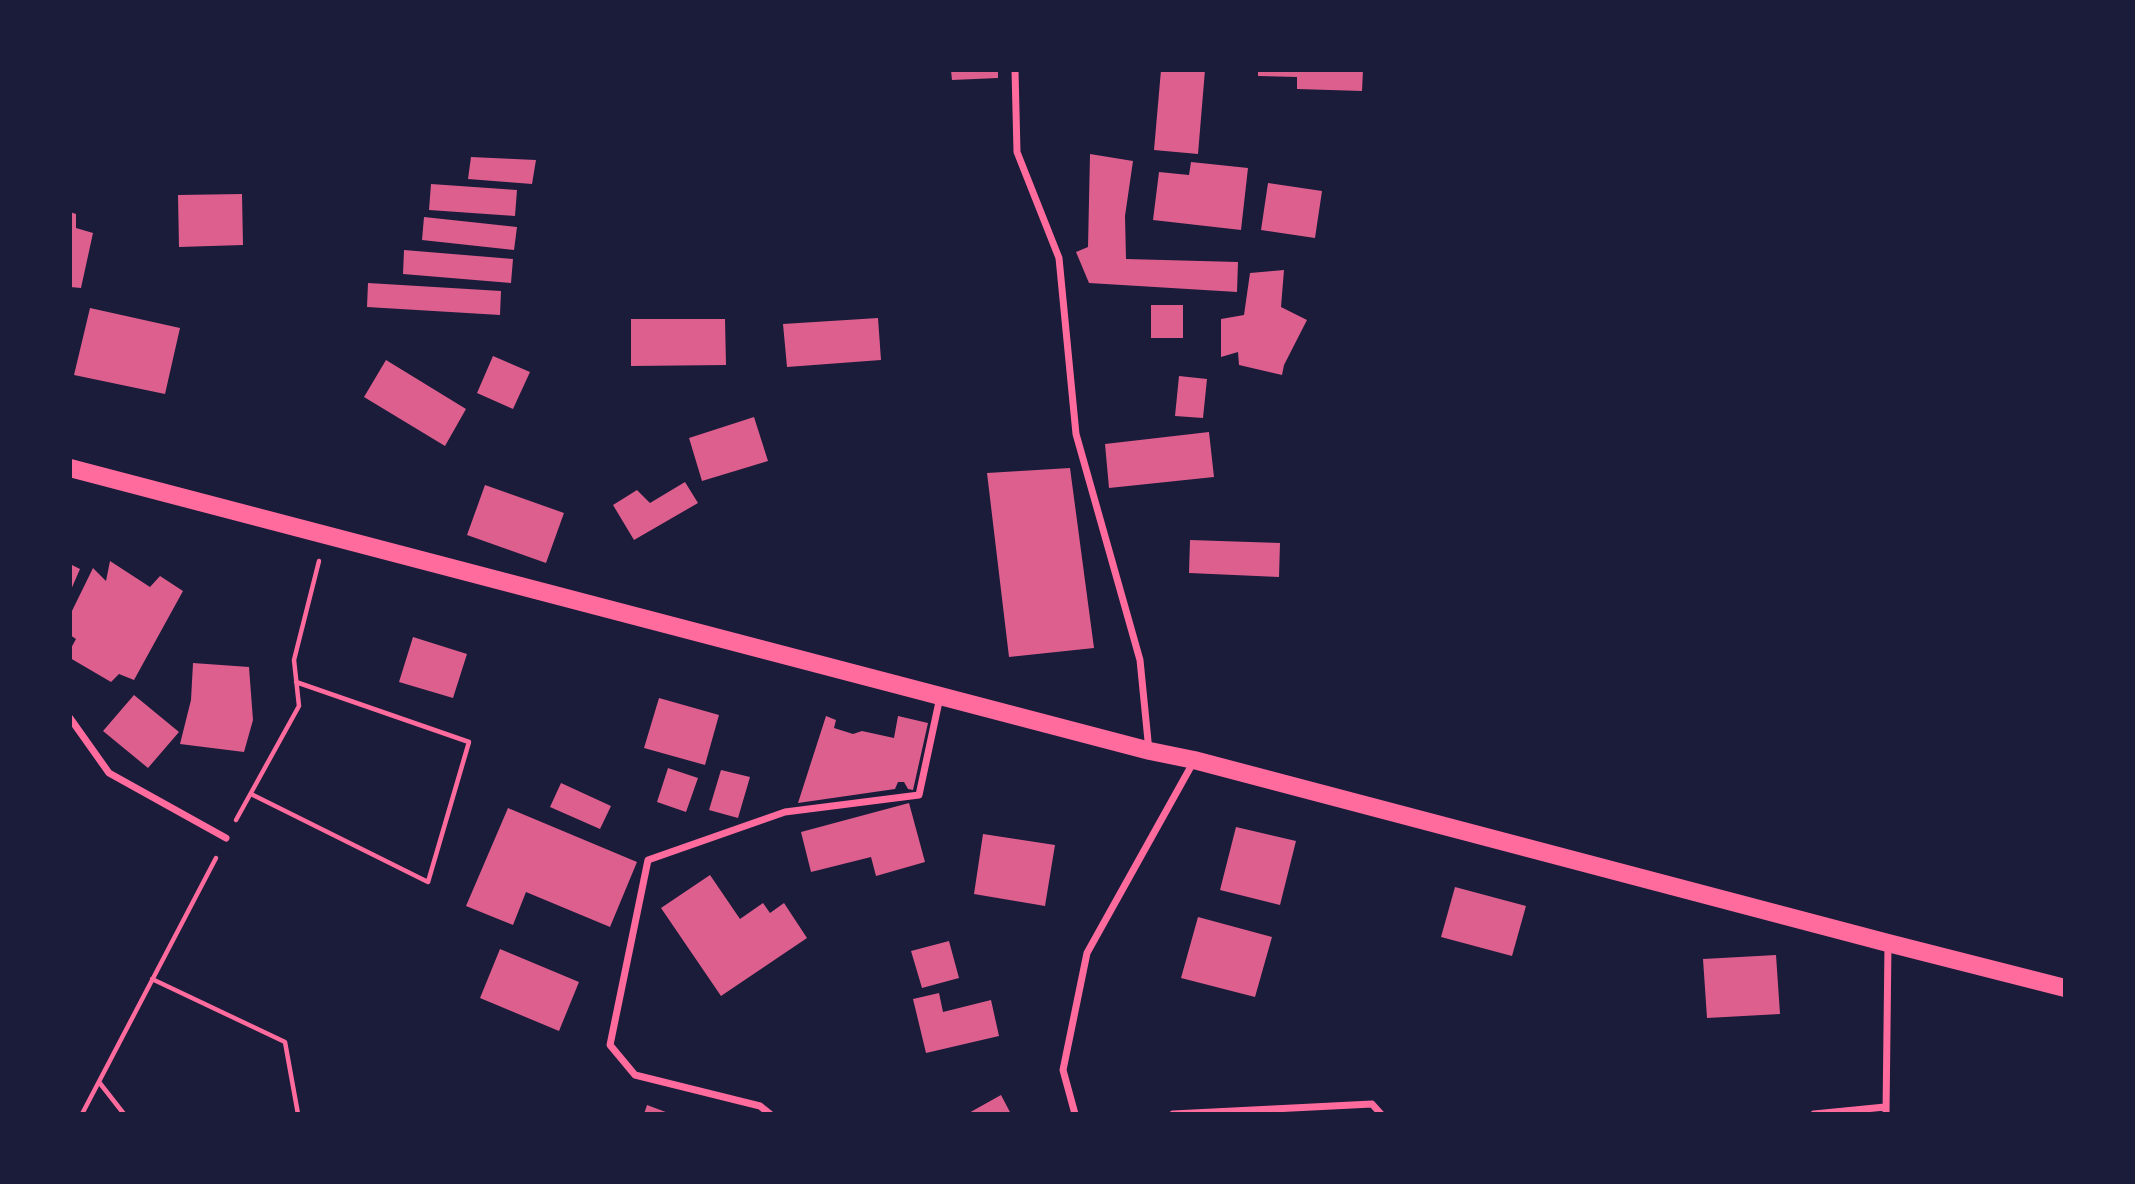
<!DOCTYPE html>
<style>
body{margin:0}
#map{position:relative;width:2135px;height:1184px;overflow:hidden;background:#1b1b3a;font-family:Quicksand,sans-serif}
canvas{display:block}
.frame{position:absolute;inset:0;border:72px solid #1b1b3a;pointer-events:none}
</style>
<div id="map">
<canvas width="2135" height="1184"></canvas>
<div class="frame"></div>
</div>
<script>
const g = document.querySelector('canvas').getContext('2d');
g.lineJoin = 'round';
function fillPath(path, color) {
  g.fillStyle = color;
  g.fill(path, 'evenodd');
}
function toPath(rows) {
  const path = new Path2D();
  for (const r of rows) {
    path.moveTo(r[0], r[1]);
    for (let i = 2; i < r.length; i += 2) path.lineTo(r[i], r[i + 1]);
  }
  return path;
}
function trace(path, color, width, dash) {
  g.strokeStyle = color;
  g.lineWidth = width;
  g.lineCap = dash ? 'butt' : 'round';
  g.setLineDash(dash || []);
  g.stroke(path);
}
const building = toPath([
 [951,70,998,70,998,78,952,80],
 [1161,70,1205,70,1198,154,1154,150],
 [1258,70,1363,70,1362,91,1297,89,1297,77,1258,76],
 [1090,154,1133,161,1125,216,1126,259,1238,262,1237,292,1089,283,1076,252,1088,247],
 [471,157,536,160,532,184,468,179],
 [1191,162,1248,168,1241,230,1153,220,1159,172,1189,175],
 [1268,183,1322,191,1315,238,1261,230],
 [431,184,517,190,515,216,429,210],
 [242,194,243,245,179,247,178,195],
 [70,212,76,214,76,228,93,233,81,288,70,287],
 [424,217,517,227,514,250,422,240],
 [404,250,513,259,511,283,403,274],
 [1284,270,1281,307,1307,320,1284,365,1282,375,1239,365,1238,352,1221,357,1221,319,1244,315,1250,273],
 [368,283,501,291,500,315,367,307],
 [1151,305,1183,305,1183,338,1151,338],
 [90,308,180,328,165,394,74,375],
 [878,318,881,360,787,367,783,324],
 [631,319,725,319,726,365,631,366],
 [493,356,530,372,513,409,477,393],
 [386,360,466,409,445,446,364,397],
 [1179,376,1207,379,1203,418,1175,416],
 [754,417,768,461,702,481,689,438],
 [1209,432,1214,477,1109,488,1105,444],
 [1070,468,1094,648,1009,657,987,473],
 [685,482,698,503,634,540,613,505,637,490,650,503],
 [485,485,564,513,546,563,467,535],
 [1190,540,1280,543,1279,577,1189,573],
 [110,561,150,587,160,576,183,591,134,680,119,674,111,682,70,658,70,650,76,639,70,635,70,615,93,568,106,581],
 [70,564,80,569,70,592],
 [413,637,467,654,453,698,399,682],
 [193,663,249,667,253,720,244,752,180,744,191,700],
 [134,695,179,732,148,768,103,731],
 [659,698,719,715,705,765,644,748],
 [826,716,836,720,834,728,853,734,862,731,894,738,898,716,928,723,913,790,908,789,904,782,898,782,895,789,798,803],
 [668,768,698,778,686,812,657,802],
 [721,770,750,777,738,818,709,810],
 [561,783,611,806,600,829,550,807],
 [909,803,925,862,876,876,871,857,811,872,801,832],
 [508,808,637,862,610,927,526,892,513,925,466,906],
 [1236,827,1296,841,1280,905,1220,890],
 [983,834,1055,845,1045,906,974,894],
 [710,875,740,919,763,903,770,913,784,903,807,938,721,996,661,908],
 [1455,887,1526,906,1512,956,1441,937],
 [1198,917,1272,937,1255,997,1181,978],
 [949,941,959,978,922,988,911,951],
 [500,949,579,982,559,1031,480,998],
 [1776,955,1780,1014,1707,1018,1703,959],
 [939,993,943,1012,991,1000,999,1036,926,1053,913,999],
 [1001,1095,1011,1114,967,1114],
 [647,1105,671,1114,644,1114]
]);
const path = toPath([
 [251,794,428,882,469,742,296,682],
 [236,820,299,706,294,660,319,561],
 [152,979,285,1042,298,1114],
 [99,1082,124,1114],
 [82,1114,216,858]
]);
const minor = toPath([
 [1015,70,1017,152,1059,258,1076,434,1140,660,1149,751],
 [70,718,109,773,226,838],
 [770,1114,760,1106,635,1075,610,1045,648,860,785,812,919,795,940,697],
 [1075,1114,1063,1070,1087,953,1194,761],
 [1173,1114,1372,1104,1381,1114],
 [1814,1114,1885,1107],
 [1886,1114,1888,944]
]);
const primary = toPath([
 [70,468,1150,751,1194,760,1888,943,2065,988]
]);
fillPath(building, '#dd5f8e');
trace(path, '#ff6b9d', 4.5);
trace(minor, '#ff6b9d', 7);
trace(primary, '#ff6b9d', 18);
</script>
